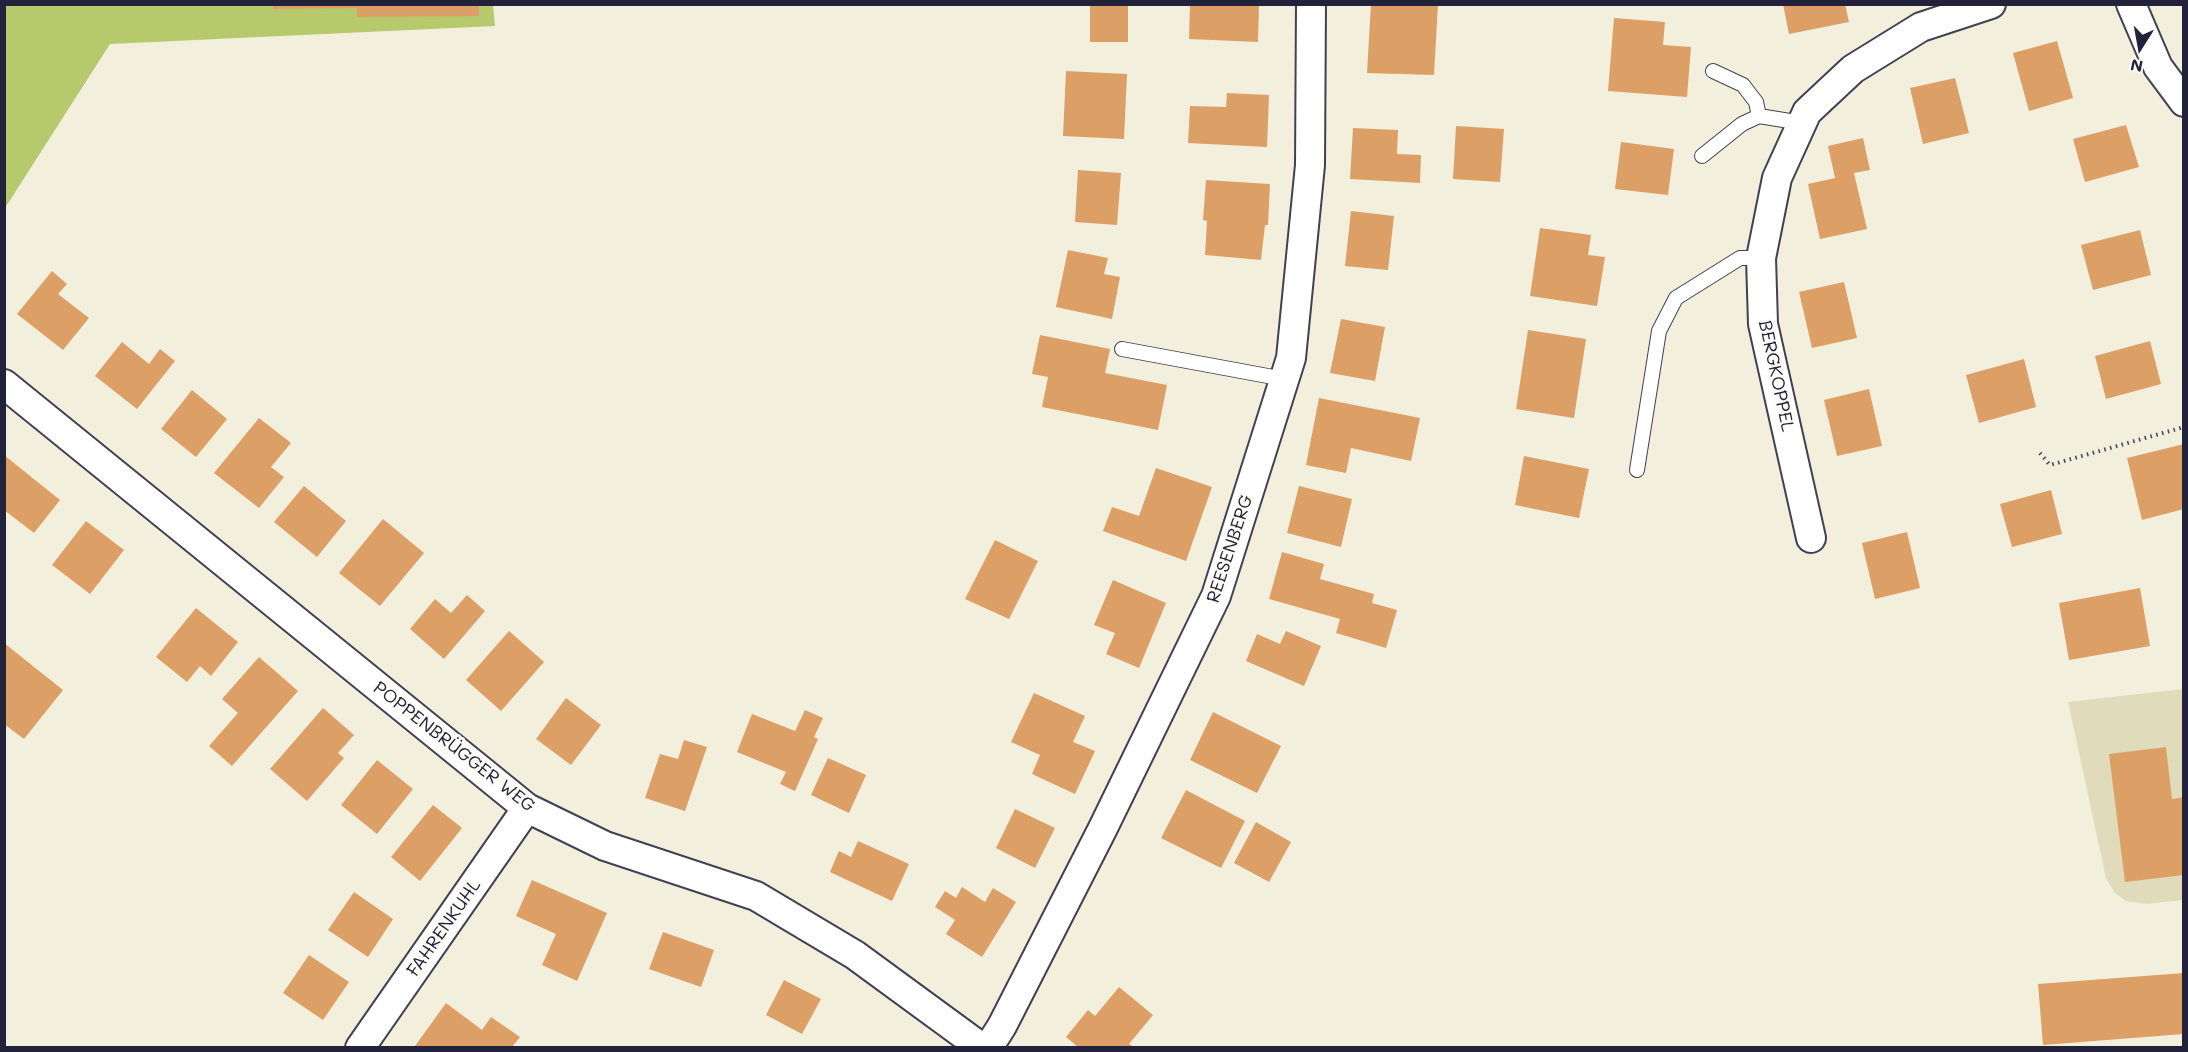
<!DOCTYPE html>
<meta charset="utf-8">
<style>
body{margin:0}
#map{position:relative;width:2188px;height:1052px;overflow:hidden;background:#f3efdd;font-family:Mali,sans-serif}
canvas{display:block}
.frame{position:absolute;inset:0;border:6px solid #22223b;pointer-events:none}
.north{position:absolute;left:2110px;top:18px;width:60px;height:60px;-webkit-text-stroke:4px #fdfcf7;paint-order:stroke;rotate:191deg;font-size:16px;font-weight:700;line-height:24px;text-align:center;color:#22223b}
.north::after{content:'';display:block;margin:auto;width:21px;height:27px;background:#22223b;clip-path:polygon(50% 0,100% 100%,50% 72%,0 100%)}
</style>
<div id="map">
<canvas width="2188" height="1052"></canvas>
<div class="frame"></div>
<div class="north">N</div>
</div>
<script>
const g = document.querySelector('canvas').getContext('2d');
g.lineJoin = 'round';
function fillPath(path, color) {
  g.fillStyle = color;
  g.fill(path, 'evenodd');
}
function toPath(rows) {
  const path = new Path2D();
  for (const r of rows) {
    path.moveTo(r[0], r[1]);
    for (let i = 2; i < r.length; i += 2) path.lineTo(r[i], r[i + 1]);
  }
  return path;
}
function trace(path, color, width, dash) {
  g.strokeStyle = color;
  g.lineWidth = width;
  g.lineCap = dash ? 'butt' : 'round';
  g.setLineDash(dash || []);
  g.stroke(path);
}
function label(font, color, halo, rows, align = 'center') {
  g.font = font + ' Mali,sans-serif';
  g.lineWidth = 6;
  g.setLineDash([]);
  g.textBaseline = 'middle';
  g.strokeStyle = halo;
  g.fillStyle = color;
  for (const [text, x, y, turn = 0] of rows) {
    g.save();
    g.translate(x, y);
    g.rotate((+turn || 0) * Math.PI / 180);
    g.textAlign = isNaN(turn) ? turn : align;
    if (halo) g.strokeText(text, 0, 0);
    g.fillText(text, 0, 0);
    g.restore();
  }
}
const built = toPath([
 [2183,689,2183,900,2147,904,2126,901,2114,892,2106,878,2068,702]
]);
const green = toPath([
 [5,5,493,5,495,26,110,44,5,208]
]);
const building = toPath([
 [273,4,479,4,479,16,357,17,357,8,273,9],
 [1090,4,1128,4,1128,42,1090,42],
 [1190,4,1259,4,1258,42,1189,39],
 [1371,4,1438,4,1434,75,1367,73],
 [1783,4,1845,4,1849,22,1789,34],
 [1614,18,1665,22,1663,45,1691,47,1687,97,1608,91],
 [2057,41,2073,98,2029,111,2013,53],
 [1066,71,1127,74,1124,139,1063,136],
 [1955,78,1969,133,1923,144,1910,88],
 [1227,93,1269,95,1267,147,1188,143,1190,106,1226,107],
 [2126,125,2139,167,2085,182,2073,139],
 [1456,126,1504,129,1500,182,1453,179],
 [1353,128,1398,130,1397,154,1421,155,1420,183,1350,179],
 [1863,138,1870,170,1854,173,1867,229,1820,239,1808,184,1835,178,1828,146],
 [1621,142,1674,149,1668,195,1615,189],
 [1078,170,1121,173,1117,225,1075,222],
 [1206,180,1270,184,1268,225,1265,225,1261,260,1205,255,1207,221,1203,220],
 [1351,211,1394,216,1388,270,1345,266],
 [1540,228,1591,235,1588,255,1605,257,1597,306,1530,296],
 [2140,230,2151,275,2093,290,2081,245],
 [1068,250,1108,258,1104,274,1120,277,1112,319,1056,307],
 [52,271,67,284,58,294,89,318,63,350,17,314],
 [1844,282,1857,338,1812,348,1799,292],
 [1341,319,1385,327,1375,381,1330,373],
 [1528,330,1586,339,1574,418,1516,409],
 [1040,335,1110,349,1105,373,1167,385,1158,430,1042,407,1048,377,1032,374],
 [2150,341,2161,384,2106,399,2095,356],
 [122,342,149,364,160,349,175,361,137,409,95,376],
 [2024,359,2036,407,1979,423,1966,375],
 [1869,389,1882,446,1837,456,1824,400],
 [192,390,227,419,196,457,161,429],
 [1319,398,1420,418,1411,461,1351,448,1346,473,1306,465],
 [259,418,291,443,271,467,284,477,259,508,214,473],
 [2184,444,2184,509,2142,520,2127,458],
 [4,455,60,500,34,533,4,510],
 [1524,456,1589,469,1579,518,1515,505],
 [1156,468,1212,487,1186,561,1103,531,1112,507,1139,516],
 [304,486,346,521,317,557,274,522],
 [1299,486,1352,499,1341,547,1287,533],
 [2051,490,2062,534,2012,547,2000,504],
 [383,519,424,553,380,606,339,573],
 [86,521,124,550,90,594,52,565],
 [1907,532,1920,588,1875,599,1862,543],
 [995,540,1038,561,1009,619,965,599],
 [1282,552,1324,564,1320,579,1374,594,1372,603,1397,610,1386,648,1336,633,1340,619,1269,599],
 [1113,580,1166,603,1139,668,1106,654,1115,633,1094,625],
 [2140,588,2150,646,2069,660,2059,603],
 [467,595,485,611,444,659,410,629,435,599,451,613],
 [196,608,238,642,211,676,200,666,187,682,156,657],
 [509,631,544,662,501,711,466,680],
 [1286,631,1321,646,1304,686,1246,661,1257,634,1280,644],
 [4,643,63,690,24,739,4,724],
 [259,657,298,691,232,766,209,746,238,713,222,699],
 [1034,693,1085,716,1073,742,1095,751,1075,794,1032,774,1040,755,1011,742],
 [566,698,601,725,571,765,536,739],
 [323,708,354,735,338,753,344,758,307,801,270,769],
 [805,710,823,718,814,737,818,739,795,791,780,784,786,772,737,752,752,714,795,731],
 [1213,712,1281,746,1257,793,1190,760],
 [684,740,707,747,685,811,645,798,660,754,678,759],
 [2166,747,2172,799,2184,797,2184,875,2125,882,2109,754],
 [828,758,866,775,849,813,811,795],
 [377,760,413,789,377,834,341,805],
 [1186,790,1245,821,1221,868,1161,838],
 [433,805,462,828,420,881,391,857],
 [1015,809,1055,828,1035,868,996,848],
 [1256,822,1291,842,1269,882,1234,863],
 [858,841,909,864,892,901,830,872,839,851,851,857],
 [532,880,607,913,577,981,542,965,556,934,516,916],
 [962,887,985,902,993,888,1016,902,982,957,946,934,955,920,935,907,945,891,956,898],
 [354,892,393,919,368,957,328,930],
 [663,932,714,950,701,987,649,969],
 [309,955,349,982,323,1020,283,993],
 [2184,973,2184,1034,2043,1045,2038,984],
 [784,980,821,999,802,1034,766,1015],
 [1119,987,1153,1015,1129,1044,1134,1047,1078,1047,1066,1037,1088,1010,1095,1016],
 [446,1003,482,1030,491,1017,520,1037,512,1047,418,1047,415,1046]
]);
const path = toPath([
 [2040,453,2050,465,2184,427]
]);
const service = toPath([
 [1713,71,1743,85,1756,102,1759,116],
 [1702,156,1742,124,1759,116,1802,123],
 [1122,349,1284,379],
 [1637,470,1659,331,1676,298,1740,258,1761,258]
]);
const minor = toPath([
 [2131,4,2158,67,2184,102],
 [4,384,527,808,605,846,756,896,855,955,982,1048],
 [1811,538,1763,324,1761,258,1777,178,1807,112,1853,69,1921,27,1991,4],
 [360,1048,527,808],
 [988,1048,1002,1026,1103,828,1216,596,1291,358,1310,165,1311,4]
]);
const streetNames = [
 ["BERGKOPPEL",1776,376,78],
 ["REESENBERG",1230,549,-72],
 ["POPPENBRÜGGER WEG",454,747,38],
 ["FAHRENKUHL",444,928,-55]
];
fillPath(built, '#e0dcbb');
fillPath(green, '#b6c96d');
fillPath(building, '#dca067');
trace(service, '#414153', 16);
trace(minor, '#414153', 32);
trace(path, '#414153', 4, [1.5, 4.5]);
trace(service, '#fff', 14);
trace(minor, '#fff', 28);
label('18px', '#22223b', '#fdfcf7', streetNames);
</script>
